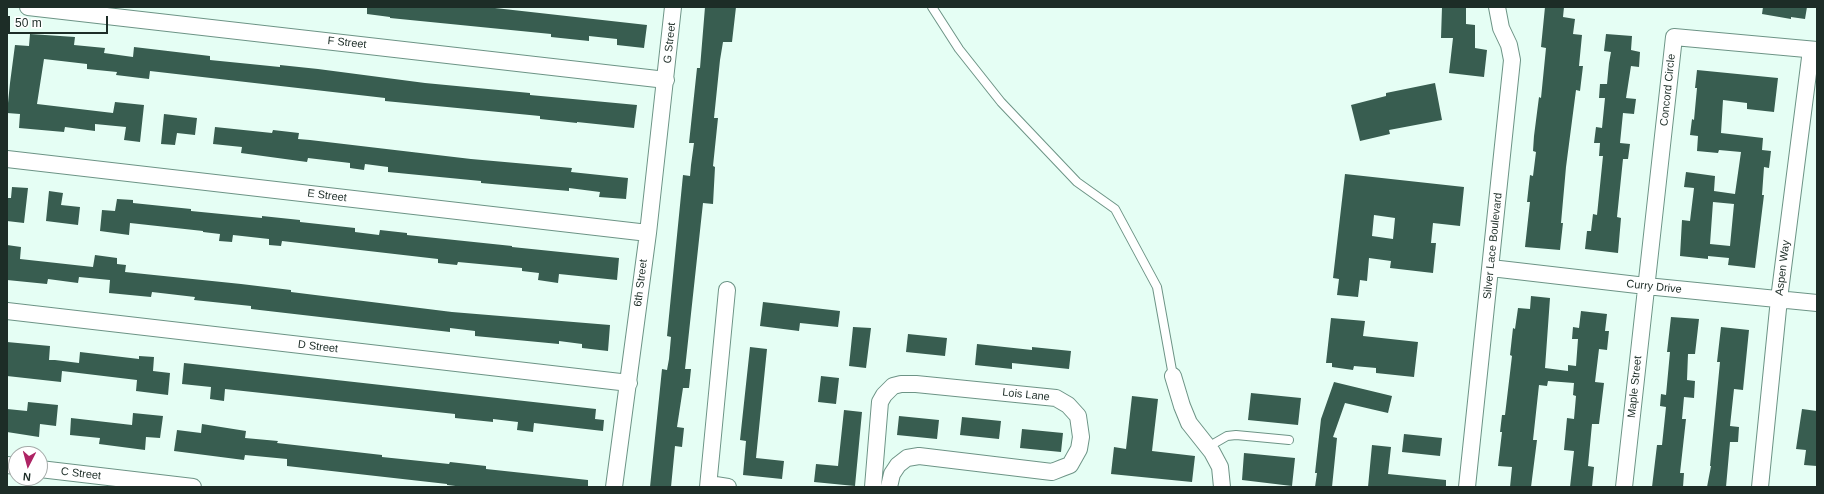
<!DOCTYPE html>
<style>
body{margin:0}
#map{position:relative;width:1824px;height:494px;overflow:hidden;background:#e5fef4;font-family:Arial,sans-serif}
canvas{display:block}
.frame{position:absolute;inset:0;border:8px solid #1d2d27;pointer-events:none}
.north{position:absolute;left:8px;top:446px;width:40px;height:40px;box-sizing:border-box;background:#fff;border:1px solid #a5aba9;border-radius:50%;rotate:186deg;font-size:11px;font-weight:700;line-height:16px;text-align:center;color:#1d2d27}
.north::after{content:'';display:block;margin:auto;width:14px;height:18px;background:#ae2464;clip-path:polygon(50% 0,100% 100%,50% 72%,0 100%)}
.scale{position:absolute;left:8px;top:16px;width:100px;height:18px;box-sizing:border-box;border:2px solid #1d2d27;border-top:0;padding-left:5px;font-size:12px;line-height:14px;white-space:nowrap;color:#1d2d27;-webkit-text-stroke:3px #fff;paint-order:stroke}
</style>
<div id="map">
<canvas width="1824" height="494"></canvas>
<div class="frame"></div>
<div class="north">N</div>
<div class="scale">50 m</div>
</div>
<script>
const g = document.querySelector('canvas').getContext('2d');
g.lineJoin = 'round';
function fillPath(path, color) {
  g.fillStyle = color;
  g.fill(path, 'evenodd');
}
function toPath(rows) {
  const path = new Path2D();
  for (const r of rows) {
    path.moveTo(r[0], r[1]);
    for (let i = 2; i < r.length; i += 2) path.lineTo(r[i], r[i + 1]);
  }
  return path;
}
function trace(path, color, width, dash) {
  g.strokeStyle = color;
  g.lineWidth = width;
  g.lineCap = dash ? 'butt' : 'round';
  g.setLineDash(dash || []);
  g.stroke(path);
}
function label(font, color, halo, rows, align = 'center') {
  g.font = font + ' Arial,sans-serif';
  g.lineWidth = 4;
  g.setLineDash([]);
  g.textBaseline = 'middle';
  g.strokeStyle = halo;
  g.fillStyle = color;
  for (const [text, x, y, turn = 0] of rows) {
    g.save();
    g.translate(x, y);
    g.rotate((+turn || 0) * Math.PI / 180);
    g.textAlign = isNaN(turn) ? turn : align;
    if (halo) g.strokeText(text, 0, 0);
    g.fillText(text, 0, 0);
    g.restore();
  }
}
const building = toPath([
 [367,7,486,7,647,25,644,48,617,45,617,39,589,36,589,41,551,37,551,34,390,18,390,17,367,14],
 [705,7,736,7,732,42,723,42,720,60,714,118,718,118,713,166,715,167,713,204,703,203,685,369,691,369,689,388,683,388,677,427,684,428,682,447,675,446,671,487,650,487,662,369,667,370,669,359,671,337,667,336,683,175,690,176,691,165,694,143,689,143,697,68,700,68],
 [1442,7,1466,7,1466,24,1475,25,1475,48,1487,50,1484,77,1449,73,1453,38,1441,38],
 [1545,7,1564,7,1563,17,1575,19,1573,34,1582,35,1579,66,1583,66,1580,91,1576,90,1566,167,1561,223,1563,223,1560,250,1525,247,1530,202,1527,202,1530,175,1533,176,1536,152,1533,151,1534,136,1539,97,1541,98,1546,48,1541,47],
 [1763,7,1807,7,1805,19,1791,17,1791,19,1762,14],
 [30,34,75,37,74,45,105,48,104,53,133,57,134,47,210,56,210,60,280,67,280,65,318,69,425,83,530,93,530,95,637,105,634,128,577,122,577,123,540,119,540,116,385,101,385,98,150,71,149,79,116,75,117,72,87,69,87,64,44,59,37,104,113,113,115,102,144,105,140,142,124,140,126,127,95,124,95,131,65,127,64,132,19,128,20,114,7,113,10,83,15,45,29,46],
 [1606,34,1632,36,1631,50,1640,52,1639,67,1631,66,1626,98,1636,99,1634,114,1623,113,1620,143,1630,144,1628,159,1623,159,1617,217,1621,218,1618,253,1585,249,1587,231,1591,231,1593,214,1597,215,1603,156,1599,156,1600,143,1594,143,1596,127,1602,128,1605,98,1599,98,1600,84,1607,84,1609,63,1611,52,1604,51],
 [1697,70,1778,78,1774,112,1747,109,1747,103,1723,100,1721,133,1763,138,1762,150,1771,151,1769,168,1764,167,1762,195,1764,195,1755,268,1728,265,1729,258,1708,256,1708,259,1680,256,1682,220,1690,221,1694,188,1684,187,1686,172,1715,176,1714,191,1735,194,1741,152,1719,150,1718,153,1697,151,1698,136,1690,135,1692,119,1694,120,1697,88,1695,88],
 [1713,202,1734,204,1730,246,1710,244],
 [1435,83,1442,120,1389,130,1390,134,1360,141,1351,105,1386,96,1386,93],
 [164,114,197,118,195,135,177,133,175,145,161,144],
 [215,127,272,133,273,130,299,133,298,139,310,140,471,159,572,168,571,172,628,178,626,199,599,197,600,192,569,188,569,191,481,183,481,181,388,172,388,167,365,164,364,170,350,168,350,163,308,158,307,162,241,153,242,147,213,144],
 [1345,174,1464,187,1460,226,1433,223,1431,243,1436,243,1433,273,1390,268,1391,261,1369,258,1367,281,1360,280,1358,297,1337,295,1339,279,1333,278],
 [1374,215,1395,218,1393,239,1372,236],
 [12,187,28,188,24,223,7,221,7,198,11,198],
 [49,191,63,193,61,205,80,207,78,225,46,221],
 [117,199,133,200,133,203,191,209,191,211,262,218,262,216,300,220,300,222,355,228,355,232,379,235,380,230,407,233,407,235,512,246,512,247,619,258,617,280,559,274,558,283,538,280,539,273,522,271,522,268,458,262,457,265,438,263,438,259,282,241,281,246,269,245,269,239,233,235,232,242,219,241,220,234,203,232,203,231,130,223,129,235,100,231,102,210,115,211],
 [7,245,21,247,20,259,93,267,95,255,117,258,117,264,126,265,125,272,241,284,291,290,291,292,452,312,610,325,608,351,582,348,582,344,559,341,559,344,475,336,475,331,450,328,450,332,251,309,251,306,194,300,195,297,152,292,151,297,109,293,110,280,79,277,78,283,48,279,47,284,7,280],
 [1531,296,1550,298,1545,368,1568,371,1568,365,1576,366,1578,339,1572,339,1573,327,1579,328,1581,311,1607,314,1605,331,1609,331,1607,350,1599,349,1595,382,1604,383,1599,424,1592,424,1588,466,1594,467,1592,487,1570,487,1574,451,1564,450,1567,418,1574,419,1576,396,1573,395,1574,383,1548,381,1547,386,1539,385,1533,440,1537,440,1531,487,1510,487,1512,467,1498,466,1502,432,1500,432,1502,415,1505,415,1512,356,1510,355,1513,328,1515,329,1518,308,1530,309],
 [763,302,840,311,838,327,800,323,799,331,760,326],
 [1671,317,1699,319,1695,354,1688,354,1687,380,1695,381,1694,398,1684,397,1682,419,1686,419,1680,473,1684,473,1683,487,1652,487,1657,445,1662,445,1666,407,1660,406,1661,394,1666,395,1670,352,1667,352],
 [1331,318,1365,321,1363,336,1418,342,1414,377,1376,373,1376,368,1354,366,1353,370,1332,367,1332,363,1326,363],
 [853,327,871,328,866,368,849,366],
 [1721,327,1749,330,1743,390,1734,389,1730,426,1739,427,1738,442,1730,442,1726,487,1707,487,1711,466,1710,466,1720,362,1717,362],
 [908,334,947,338,945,356,906,352],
 [7,342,50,346,49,360,55,360,79,363,80,352,139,359,139,356,154,357,153,371,170,373,168,395,136,391,137,380,62,371,61,382,7,376],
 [977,344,1032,350,1032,347,1071,351,1069,369,1012,363,1012,369,975,365],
 [750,347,767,349,756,458,784,461,782,479,743,475,746,441,740,440],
 [184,363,596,409,595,419,604,420,603,431,534,423,533,432,517,430,518,422,493,419,493,422,455,418,455,414,225,389,224,401,210,399,211,387,182,384],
 [821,376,839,378,836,404,818,402],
 [1334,382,1392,396,1388,413,1345,403,1333,437,1337,438,1332,487,1315,487,1317,473,1315,473,1321,419],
 [1251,393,1301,398,1298,425,1248,420],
 [1132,396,1158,399,1152,451,1195,456,1192,482,1111,474,1114,447,1126,449],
 [28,402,58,405,56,426,40,424,39,437,7,432,7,409,27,411],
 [1802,409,1817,411,1817,466,1804,465,1806,450,1796,449],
 [844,410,862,412,855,486,814,482,816,464,838,466],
 [133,413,163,416,160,438,146,437,145,450,99,444,100,438,70,435,71,418,132,425],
 [899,416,939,420,937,439,897,435],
 [962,417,1001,421,999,439,960,435],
 [202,424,246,431,245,438,278,441,277,443,382,455,382,457,449,464,450,462,486,466,486,469,588,480,588,487,464,487,447,485,447,484,287,466,287,459,245,455,244,460,174,451,177,430,201,433],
 [1022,429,1063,433,1061,452,1020,448],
 [1404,434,1442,438,1440,456,1402,452],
 [1372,445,1391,447,1388,474,1446,480,1446,487,1368,487],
 [1244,453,1295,458,1292,486,1242,480]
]);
const service = toPath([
 [932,7,959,49,1001,102,1077,182,1115,209,1157,287,1173,376],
 [1208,447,1227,436,1236,435,1289,440]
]);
const minor = toPath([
 [28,7,666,80],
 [7,159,648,233],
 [1491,268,1646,286,1817,303],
 [7,311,629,383],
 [1173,376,1182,406,1189,423,1212,452,1220,467,1222,487],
 [7,465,16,466],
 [40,469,193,487],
 [709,484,728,487],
 [614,487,648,233,673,7],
 [708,487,727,290],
 [873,487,880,402,884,395,893,386,901,384,916,384,1056,398,1068,405,1078,416,1081,437,1079,449,1070,465,1062,468,1052,472,919,456,907,458,898,465,892,474,889,487],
 [1467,487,1512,60,1509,45,1501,28,1497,7],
 [1624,487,1674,37,1817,50],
 [1760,487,1779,299,1811,50]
]);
const streetNames = [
 ["F Street",347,43,6],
 ["G Street",670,43,-84],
 ["Concord Circle",1668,90,-84],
 ["E Street",327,196,7],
 ["Silver Lace Boulevard",1493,246,-84],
 ["Aspen Way",1783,268,-83],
 ["6th Street",641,283,-83],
 ["Curry Drive",1654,287,6],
 ["D Street",318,347,7],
 ["Maple Street",1635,387,-84],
 ["Lois Lane",1026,395,6],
 ["C Street",81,474,7]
];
fillPath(building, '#385d50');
trace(service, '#6d9486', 10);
trace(minor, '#6d9486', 18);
trace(service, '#fff', 8);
trace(minor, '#fff', 16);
label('11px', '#1d2d27', '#fff', streetNames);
</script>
